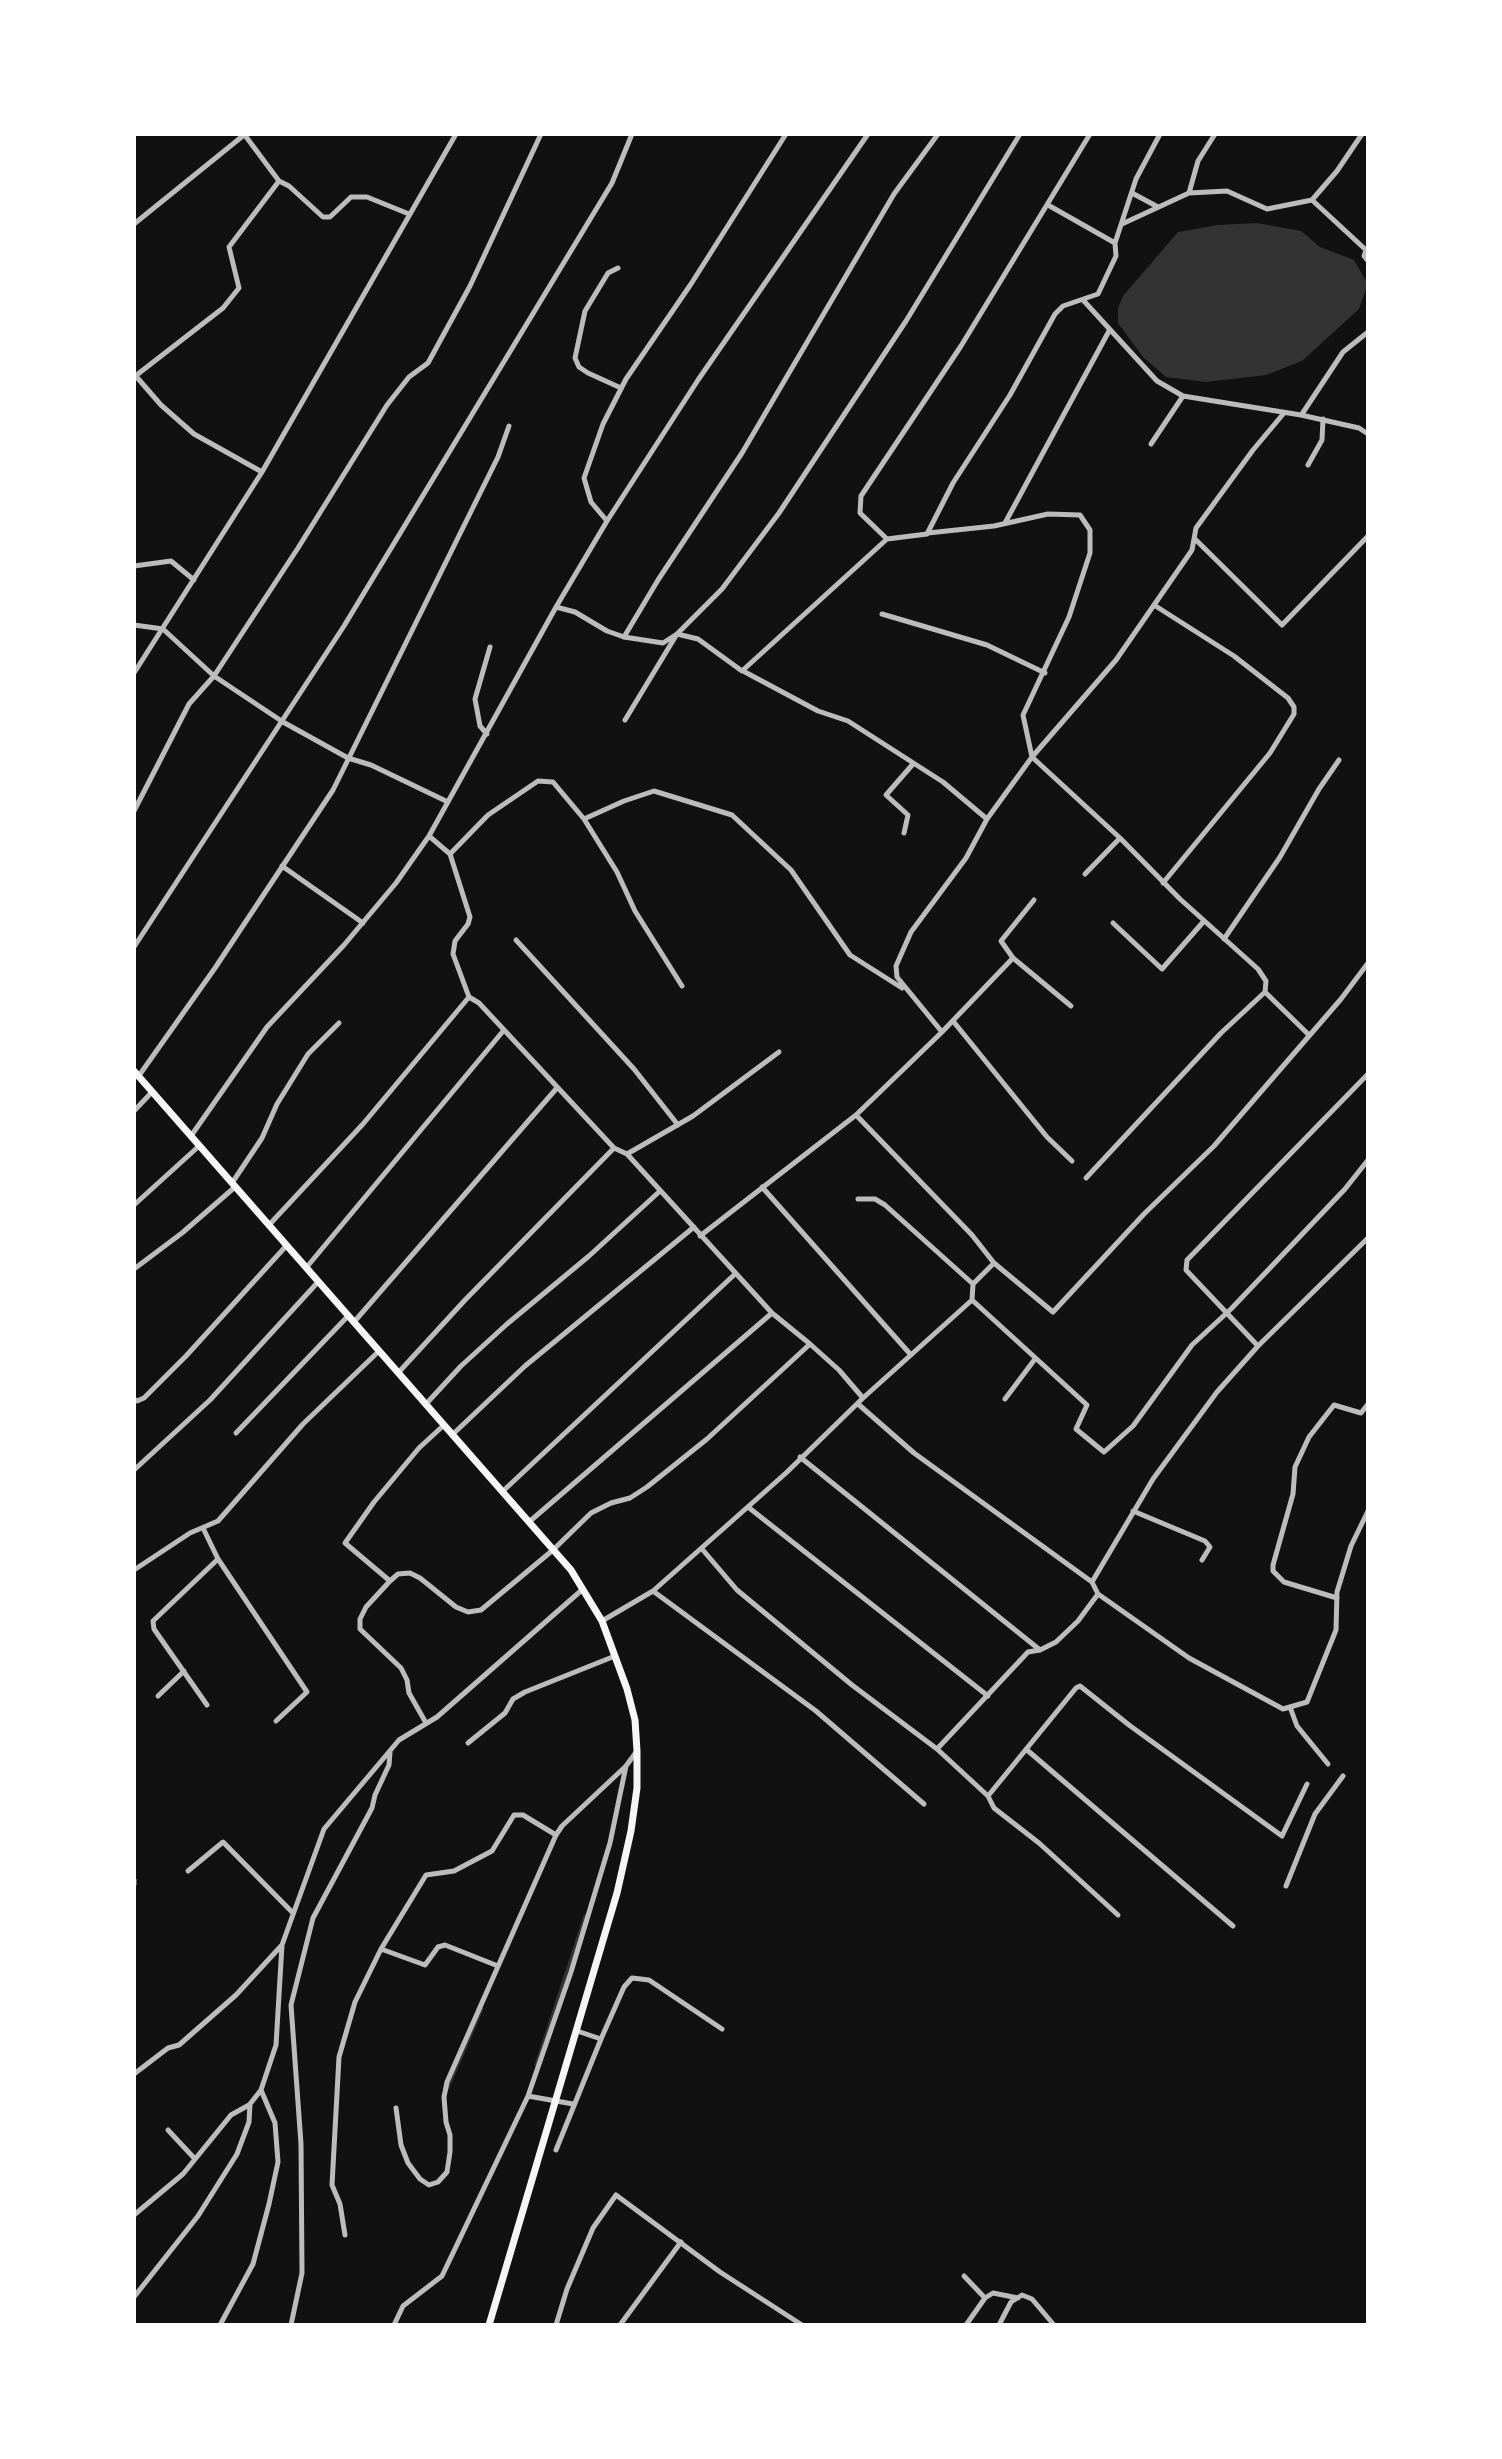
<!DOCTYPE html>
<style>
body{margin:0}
#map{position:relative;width:1502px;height:2459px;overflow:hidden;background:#111;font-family:"DM Sans",sans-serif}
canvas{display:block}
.frame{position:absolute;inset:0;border:136px solid #fff;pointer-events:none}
</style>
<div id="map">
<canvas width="1502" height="2459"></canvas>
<div class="frame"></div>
</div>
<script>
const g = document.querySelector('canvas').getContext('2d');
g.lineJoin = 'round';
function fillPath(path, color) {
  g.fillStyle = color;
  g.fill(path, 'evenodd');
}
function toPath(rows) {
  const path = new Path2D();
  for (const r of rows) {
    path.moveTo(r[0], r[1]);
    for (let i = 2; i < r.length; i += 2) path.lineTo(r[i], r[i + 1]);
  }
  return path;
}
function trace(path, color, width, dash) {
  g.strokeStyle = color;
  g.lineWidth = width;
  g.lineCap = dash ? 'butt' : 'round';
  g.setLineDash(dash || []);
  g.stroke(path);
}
const water = toPath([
 [1257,223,1301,231,1320,247,1354,260,1368,284,1359,309,1302,361,1266,375,1206,382,1166,377,1143,357,1118,323,1118,308,1123,296,1178,232,1218,225]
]);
const stream = toPath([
 [536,2065,585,1916],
 [447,2090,482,2009]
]);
const minor = toPath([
 [244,134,279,181,289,186,323,217,330,217,351,197,367,197,409,214],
 [1132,193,1158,207],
 [1189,193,1227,191,1267,209,1312,200,1337,171,1362,134],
 [1312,200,1366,250,1364,256,1368,261],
 [1048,205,1115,243],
 [134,224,244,135],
 [1122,224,1189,193,1198,161,1215,134],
 [618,268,608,273,585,311,575,358,579,367,588,373,621,388],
 [1083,300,1157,381,1183,396,1301,415,1359,428,1368,434],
 [134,374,161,405,194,434,262,472],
 [134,377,223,308,239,288,229,247,279,181],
 [1302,414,1343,352,1368,332],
 [1151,444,1183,396],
 [1308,465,1322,440,1323,419],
 [607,521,591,502,584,478,603,424,626,379,691,284,786,134],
 [1005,523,1109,331],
 [928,533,994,526,1048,514,1080,515,1090,530,1090,553,1069,617,1023,715,1032,757,1120,838,1180,899,1258,969,1266,981,1265,992,1309,1035],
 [887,539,860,513,861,496,961,346,1090,134],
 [1195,539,1282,625,1368,536],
 [134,566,171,561,194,580],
 [1154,605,1234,656,1288,698,1294,707,1294,714,1270,753,1163,883],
 [556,607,607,521,698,380,868,134],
 [882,614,987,645,1045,673],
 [134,625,163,629,214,676,283,722,348,758,371,765,448,802],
 [624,637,658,580,742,453,894,194,938,134],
 [743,671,818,711,848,721,943,782,987,819],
 [134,673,262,472,456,134],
 [625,720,677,634,722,589,779,513,906,321,1020,134],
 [487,734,480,726,475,699,490,647],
 [134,811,189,704,214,676,298,548,387,405,409,377,428,363,470,286,541,134],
 [584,819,617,872,635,911,682,986],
 [904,833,908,815,886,795,913,764],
 [429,836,450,854,488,815,538,781,553,782,584,819,624,801,654,791,732,815,791,870,850,955,902,988],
 [450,854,470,917,468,924,455,941,453,954,469,997],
 [282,866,363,923],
 [1085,874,1120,838],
 [1113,923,1162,969,1204,921],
 [1224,939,1280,857,1319,789,1339,760],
 [516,940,634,1069,678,1125],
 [134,947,344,626,612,183,632,134],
 [1013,958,1071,1006],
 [953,1021,1047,1137,1072,1161],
 [942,1032,1013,958,1001,941,1034,900],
 [138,1077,215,968,333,790,498,457,509,426],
 [134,1111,152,1092],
 [856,1115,972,1235,994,1263,1053,1312,1144,1214,1214,1146,1341,999,1368,963],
 [191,1136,267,1027,344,945,396,883,429,836,556,607,575,612,607,631,624,637,663,643,677,634,698,639,742,671,887,539,927,534,953,483,1010,395,1055,314,1063,306,1098,294,1116,256,1115,243,1136,179,1160,134],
 [627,1154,693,1116,779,1052],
 [1086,1178,1221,1033,1265,992],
 [232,1183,262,1138,277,1104,308,1054,339,1023],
 [762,1187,911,1355],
 [858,1199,875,1199,885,1205,973,1284],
 [134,1205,199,1146],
 [269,1225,363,1124,469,997,479,1003,614,1148,627,1154,772,1313,810,1344,707,1439,647,1487,630,1498,611,1503,591,1513,553,1550,481,1610,468,1612,456,1607,420,1578,410,1573,398,1574,390,1581,366,1607,360,1619,360,1629,401,1668,407,1680,409,1693,426,1723],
 [700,1236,856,1115,942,1032,897,977,896,966,911,932,966,858,987,819,1032,757,1116,660,1192,550,1196,528,1253,450,1284,413],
 [306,1268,504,1030],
 [134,1269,182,1233,235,1187],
 [972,1300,973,1284,994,1263],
 [354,1322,556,1089],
 [810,1344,839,1370,863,1398],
 [1258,1346,1186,1270,1187,1260,1368,1074],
 [398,1373,465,1300,614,1148],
 [134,1399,137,1401,144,1398,186,1356,287,1245],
 [1005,1399,1035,1359],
 [426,1404,461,1366,507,1324,589,1256,660,1191],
 [858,1404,914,1453,1092,1582,1098,1594,1189,1658,1283,1709,1307,1702,1336,1630,1337,1592,1351,1546,1368,1511],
 [236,1433,348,1316],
 [452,1435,525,1366,694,1227],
 [800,1457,1040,1650],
 [134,1470,210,1400,318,1282],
 [502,1492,735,1274],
 [748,1507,988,1696],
 [1133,1511,1205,1541,1210,1547,1202,1560],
 [529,1522,772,1313],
 [203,1528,218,1559,307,1692,276,1721],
 [702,1549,737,1590,852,1685,937,1749,988,1796,1076,1688,1080,1686,1129,1725,1282,1836,1307,1784],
 [134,1570,190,1533,218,1521,303,1424,379,1351],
 [390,1581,345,1543,374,1502,419,1448,444,1425],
 [1092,1582,1153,1479,1217,1392,1258,1346,1368,1238],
 [653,1591,786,1473,863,1398,972,1300,1087,1405,1076,1429,1104,1452,1133,1426,1192,1345,1231,1309,1345,1189,1368,1160],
 [1337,1598,1284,1582,1273,1571,1273,1565,1293,1494,1295,1467,1309,1437,1334,1405,1361,1413,1368,1404],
 [602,1621,653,1591,816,1711,924,1804],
 [158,1696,184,1671],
 [207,1705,154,1629,153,1621,218,1559],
 [1290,1707,1297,1726,1328,1764],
 [468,1743,505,1713,513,1699,525,1692,615,1656],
 [937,1749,1028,1652,1040,1650,1056,1642,1078,1621,1098,1594],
 [1027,1750,1233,1926],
 [988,1796,994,1808,1039,1843,1118,1915],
 [188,1871,223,1842,293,1913],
 [134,1880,134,1884],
 [1286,1886,1315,1814,1343,1776],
 [381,1949,425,1965,438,1947,445,1945,498,1966],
 [577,2031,601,2039],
 [134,2074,168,2048,179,2045,236,1995,281,1946],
 [528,2096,571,1972,610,1843,626,1766,637,1751],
 [396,2108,401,2145,408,2163,420,2179,429,2185,438,2182,447,2172,450,2152,450,2135,446,2122,444,2097,447,2082,556,1835,562,1826,626,1766],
 [168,2130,195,2159],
 [556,2150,601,2039,624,1987,632,1978,649,1980,722,2029],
 [134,2215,183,2174,231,2115,249,2105],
 [345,2235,340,2204,332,2185,339,2057,355,2002,381,1949,426,1875,454,1871,492,1851,514,1815,523,1815,556,1835],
 [964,2276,985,2298,966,2325],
 [134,2297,198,2216,237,2154,249,2122,250,2104,261,2090],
 [985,2298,993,2293,1018,2298],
 [220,2325,253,2264,269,2204,278,2162,275,2123,261,2090,276,2045,282,1945,324,1829,399,1740,437,1717,583,1589],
 [291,2325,302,2273,301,2144,291,2005,313,1918,372,1808,375,1795,389,1765,390,1752],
 [394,2325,403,2306,442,2276,528,2096,573,2104],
 [556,2325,567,2289,593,2228,616,2195,720,2272,802,2325],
 [620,2325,681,2242],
 [999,2325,1011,2302,1022,2295,1032,2299,1054,2325]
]);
const secondary = toPath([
 [134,1071,571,1570,602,1621,627,1689,635,1720,637,1751,637,1788,631,1831,617,1893,489,2325]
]);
fillPath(water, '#333');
trace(stream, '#333', 3);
trace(minor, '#bcbcbc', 5);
trace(secondary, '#f5f5f5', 7);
</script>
